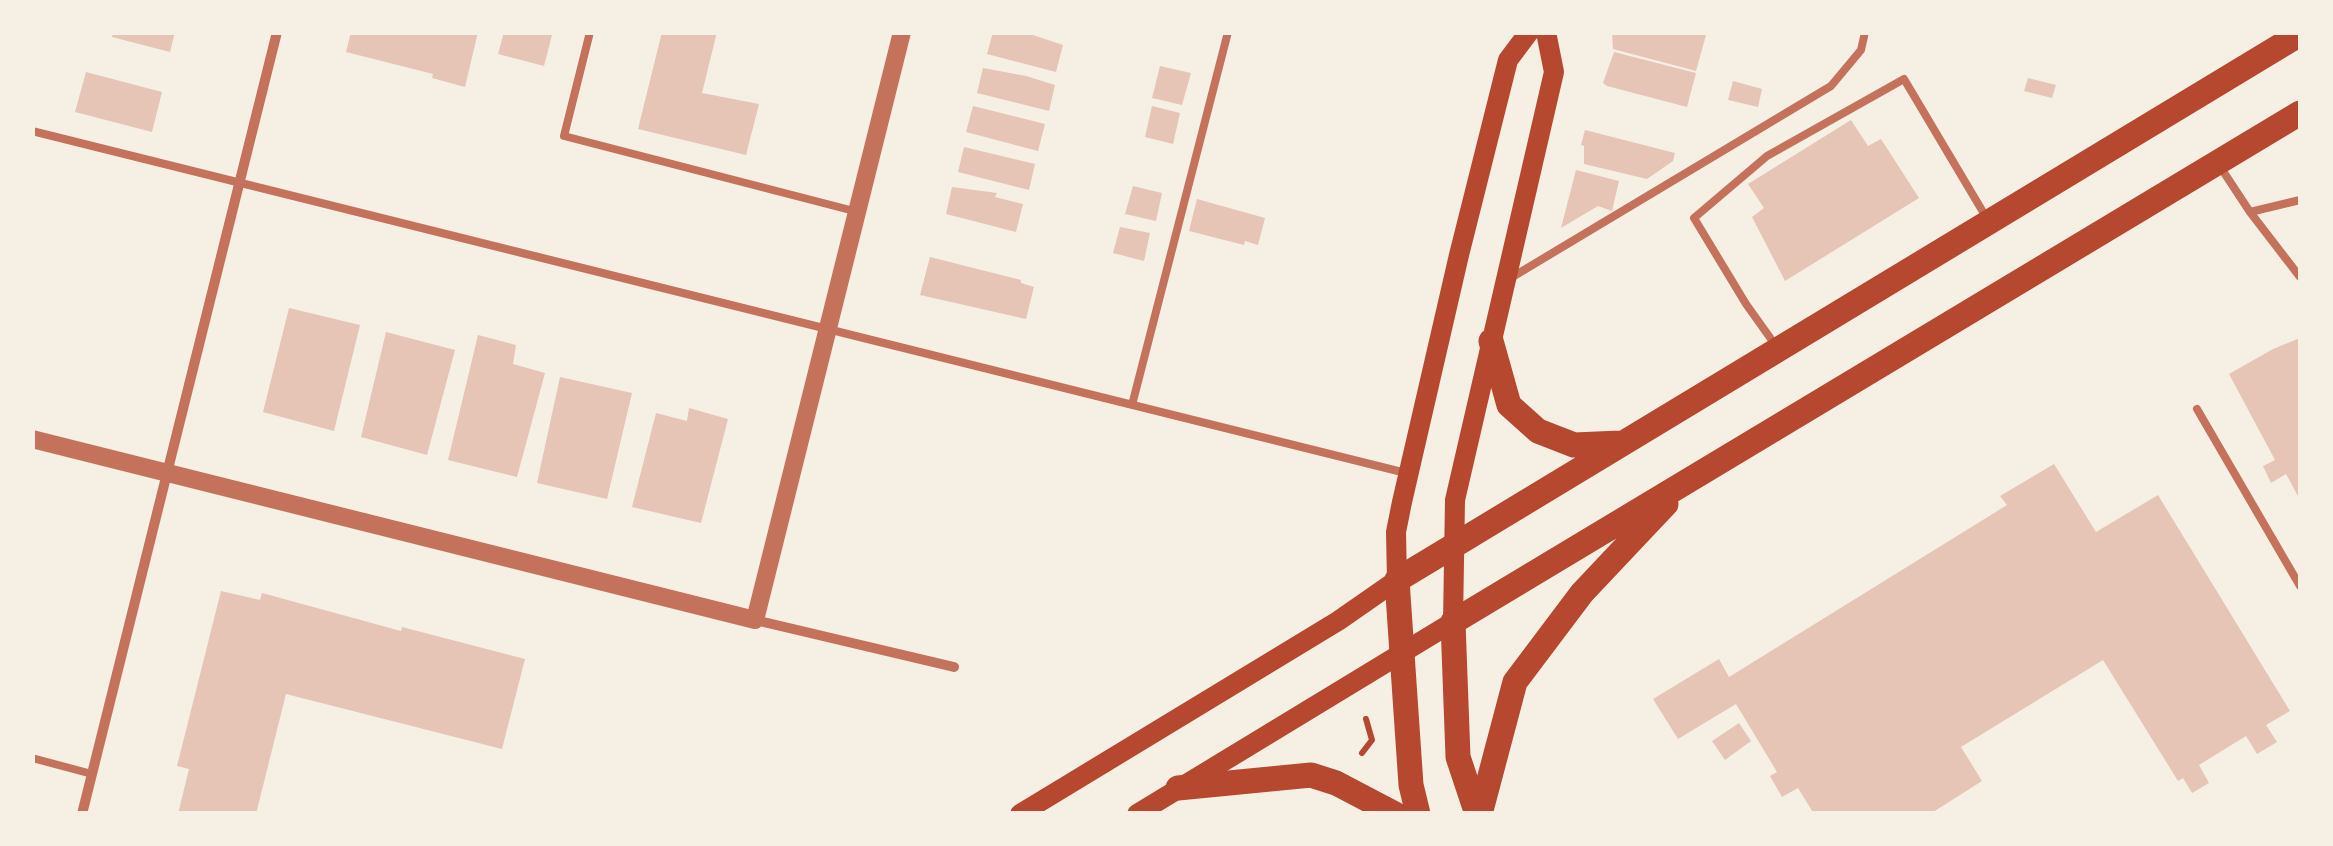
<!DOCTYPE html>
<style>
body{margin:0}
#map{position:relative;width:2333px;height:846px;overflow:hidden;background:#f6efe4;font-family:Lato,sans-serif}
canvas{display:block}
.frame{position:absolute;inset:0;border:35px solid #f6efe4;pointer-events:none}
</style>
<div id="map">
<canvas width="2333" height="846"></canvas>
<div class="frame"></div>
</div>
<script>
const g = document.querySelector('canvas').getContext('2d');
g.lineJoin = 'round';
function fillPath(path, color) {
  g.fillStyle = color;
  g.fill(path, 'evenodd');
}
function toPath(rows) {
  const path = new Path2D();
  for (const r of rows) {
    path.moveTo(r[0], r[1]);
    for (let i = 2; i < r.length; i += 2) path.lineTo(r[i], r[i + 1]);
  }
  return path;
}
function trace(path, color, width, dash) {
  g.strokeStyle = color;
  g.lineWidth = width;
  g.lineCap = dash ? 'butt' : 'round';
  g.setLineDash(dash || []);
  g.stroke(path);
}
const building = toPath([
 [113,32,175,32,170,52,112,37],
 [351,32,478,32,465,87,432,78,433,74,346,52],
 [504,32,552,35,544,66,498,54],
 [662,32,717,32,702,93,759,104,746,155,638,129],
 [993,32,1024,32,1063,45,1056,72,987,54],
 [1612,32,1695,32,1706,35,1696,71,1613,49],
 [1614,52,1696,73,1687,107,1607,86,1603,83],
 [1160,66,1191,73,1182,105,1152,98],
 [983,68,1026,76,1055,85,1049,111,977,93],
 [86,72,162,92,152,132,75,112],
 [2028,78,2056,85,2052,98,2024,91],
 [1733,81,1762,89,1758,107,1728,100],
 [973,106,1045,124,1038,151,966,132],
 [1152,106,1180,113,1173,144,1145,137],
 [1851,120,1868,146,1881,139,1919,198,1785,281,1752,217,1764,208,1748,184],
 [1585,130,1675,153,1673,161,1647,179,1584,164,1584,146,1581,145],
 [964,147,1035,164,1029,190,958,172],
 [1576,170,1619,181,1612,211,1598,206,1561,228],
 [1133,186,1162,193,1156,221,1125,214],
 [952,187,997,193,995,197,1023,204,1016,232,946,214],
 [1197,199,1265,218,1258,245,1245,241,1244,245,1189,231],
 [1120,227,1150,233,1144,261,1113,253],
 [930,257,1021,280,1021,283,1034,287,1026,319,920,295],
 [289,308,360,325,334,431,263,412],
 [386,332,455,350,427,455,361,437],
 [478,335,516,345,513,364,545,373,517,477,448,460],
 [2300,338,2300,500,2286,474,2271,483,2263,466,2275,460,2229,374,2273,349],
 [560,377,632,393,607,499,537,483],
 [689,408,728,419,701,523,632,507,656,413,687,421],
 [2054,464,2096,532,2158,495,2290,711,2266,725,2277,742,2257,754,2246,736,2199,765,2209,783,2192,793,2183,778,2178,781,2103,660,1961,747,1982,781,1930,814,1814,814,1798,788,1782,797,1770,776,1777,772,1736,704,1678,739,1653,699,1719,659,1729,677,2007,505,2000,496],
 [221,591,260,600,262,593,401,631,402,627,525,659,502,749,286,694,256,814,178,814,189,769,177,766],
 [1739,723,1751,741,1725,760,1712,741]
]);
const path = toPath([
 [1362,753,1372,740,1366,719]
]);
const service = toPath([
 [590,32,564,136,858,212],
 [32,131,1406,473],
 [2219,165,2250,212,2300,200],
 [2250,212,2300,277],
 [1509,279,1831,86,1861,50,1865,32],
 [1776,346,1746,304,1694,218,1767,156,1904,79,1986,217],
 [1132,405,1228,32],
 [2197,409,2300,586],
 [32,758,92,774]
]);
const minor = toPath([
 [755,620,954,667],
 [82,814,277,32]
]);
const tertiary = toPath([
 [32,439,755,620,902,32]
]);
const secondary = toPath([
 [1020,814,1338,621,1397,580,1396,532,1402,502,1459,255,1508,60,1529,32],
 [1137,814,1453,622,1455,500,1554,72,1546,32]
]);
const primary = toPath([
 [1491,341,1509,405,1538,431,1574,445,1621,443],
 [1178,788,1311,775,1336,783,1395,814],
 [1418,814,1411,785,1397,580,2300,34],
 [1477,814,1458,757,1453,622,2300,113],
 [1480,814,1515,682,1582,593,1666,504]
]);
fillPath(building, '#e6c5b7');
trace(path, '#b5482f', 6);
trace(service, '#c5725c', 8);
trace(minor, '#c5725c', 10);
trace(tertiary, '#c5725c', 18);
trace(secondary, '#b5482f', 20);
trace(primary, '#b5482f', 25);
</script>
